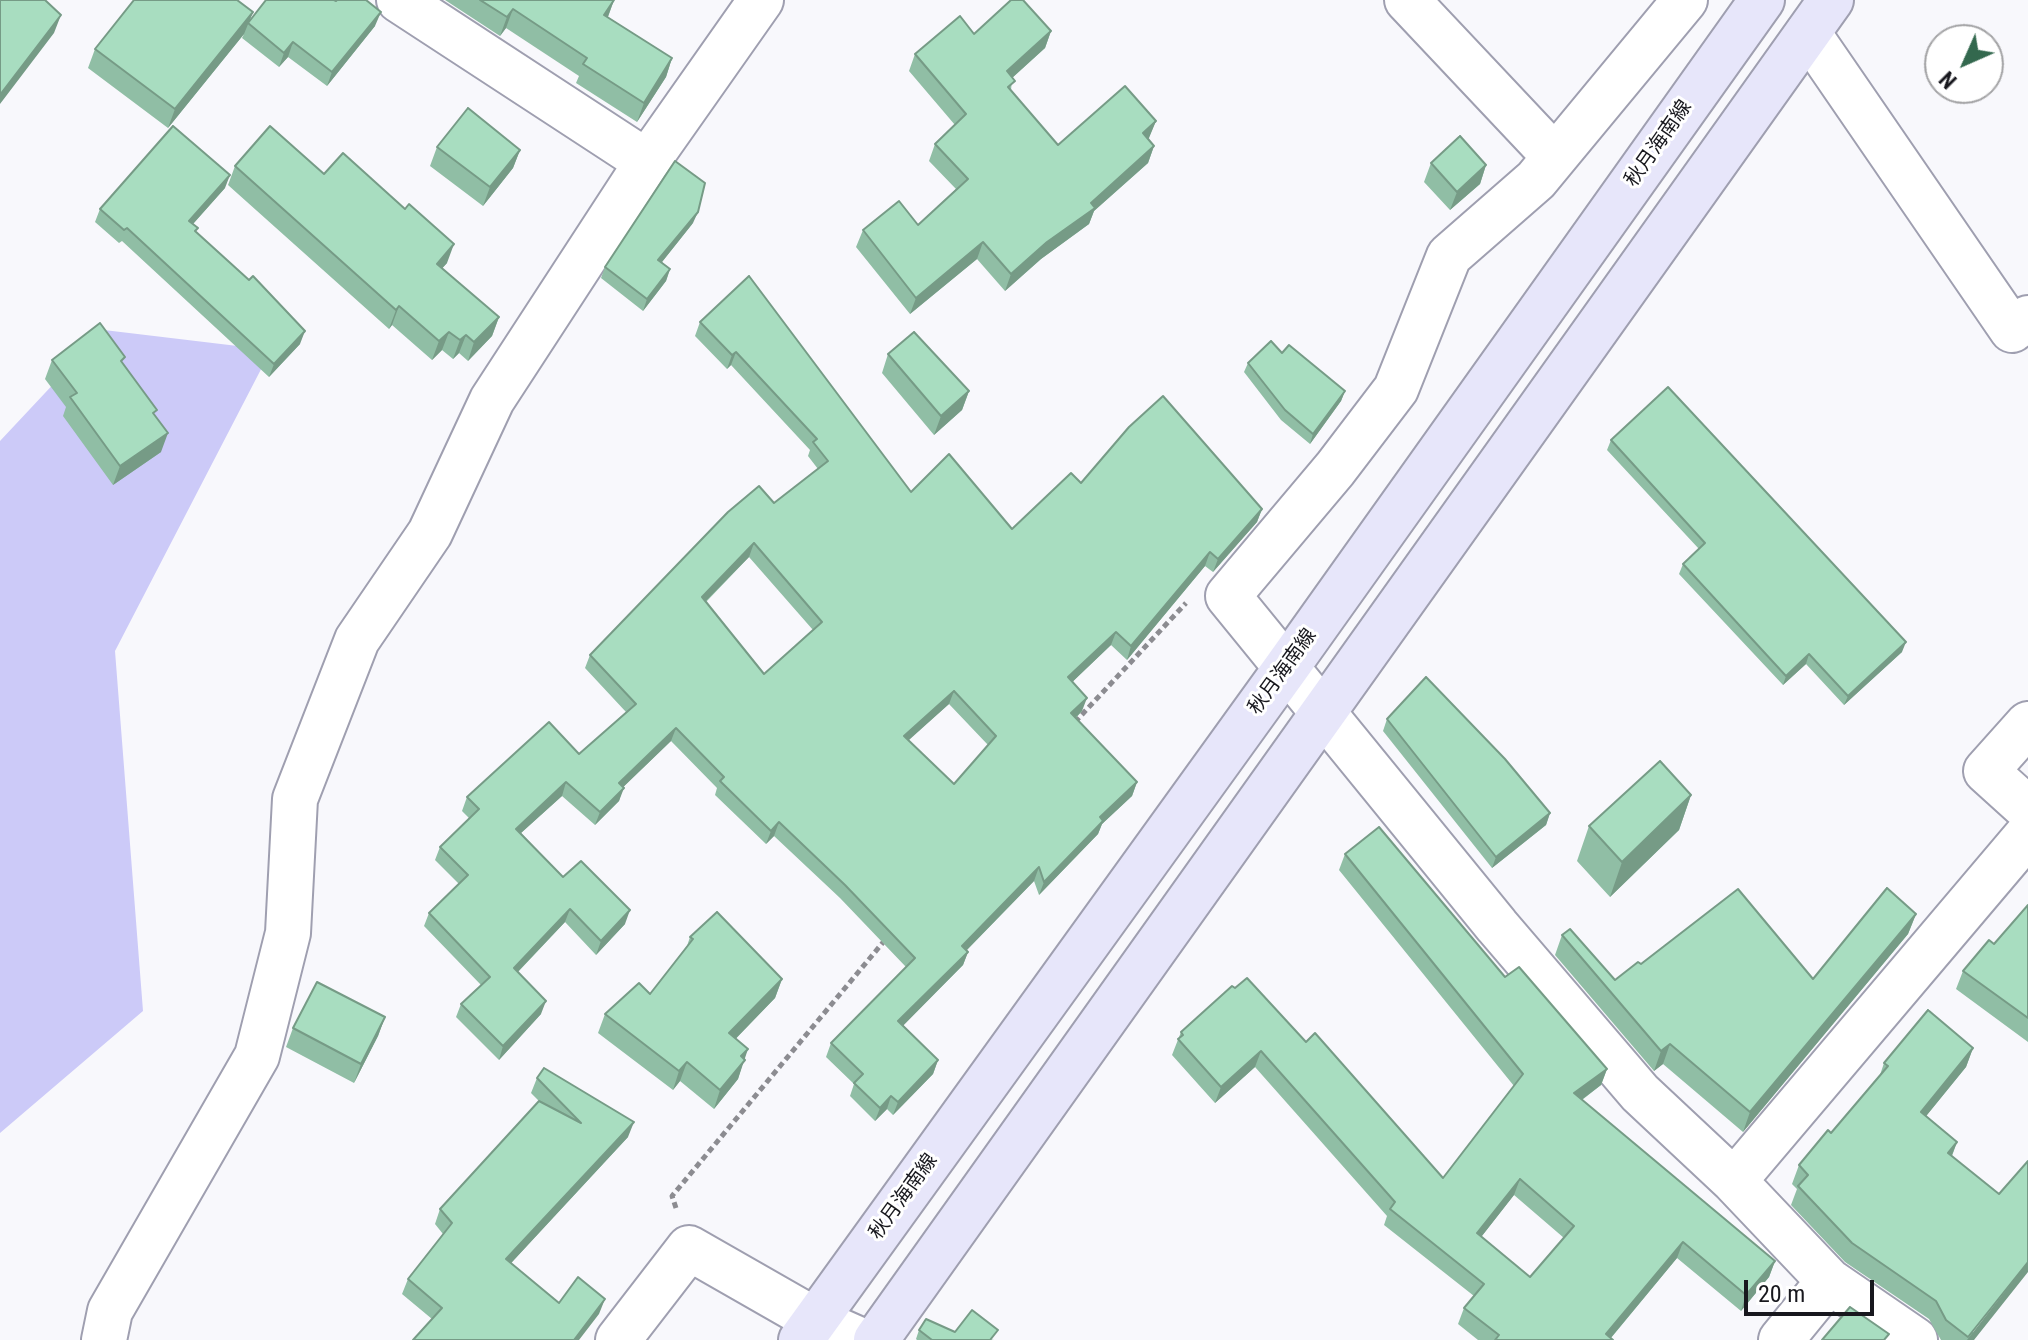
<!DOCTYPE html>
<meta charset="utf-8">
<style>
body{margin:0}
#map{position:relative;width:2028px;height:1340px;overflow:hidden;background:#f8f8fc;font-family:"Roboto Condensed",sans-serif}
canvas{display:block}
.north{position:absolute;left:1924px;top:24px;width:80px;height:80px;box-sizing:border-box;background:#fff;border:2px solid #a3a3a5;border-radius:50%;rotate:225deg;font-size:22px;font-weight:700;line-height:32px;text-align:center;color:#18181e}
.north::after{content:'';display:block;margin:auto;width:28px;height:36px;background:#33684e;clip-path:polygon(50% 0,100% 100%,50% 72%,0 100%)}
.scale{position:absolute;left:1744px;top:1280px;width:130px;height:36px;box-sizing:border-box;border:4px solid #18181e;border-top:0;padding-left:10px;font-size:24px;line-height:28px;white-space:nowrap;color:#18181e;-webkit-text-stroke:6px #fff;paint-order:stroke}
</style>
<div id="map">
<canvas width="2028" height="1340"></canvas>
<div class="north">N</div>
<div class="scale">20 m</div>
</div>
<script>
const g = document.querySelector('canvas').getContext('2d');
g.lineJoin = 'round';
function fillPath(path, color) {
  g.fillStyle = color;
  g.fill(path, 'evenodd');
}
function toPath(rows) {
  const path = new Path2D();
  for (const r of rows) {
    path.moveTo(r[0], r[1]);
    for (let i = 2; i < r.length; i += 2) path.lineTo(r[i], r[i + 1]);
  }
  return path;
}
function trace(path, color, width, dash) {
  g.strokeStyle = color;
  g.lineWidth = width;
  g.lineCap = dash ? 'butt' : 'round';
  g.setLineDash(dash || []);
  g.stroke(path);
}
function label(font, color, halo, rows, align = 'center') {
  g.font = font + ' "Roboto Condensed","Noto Sans JP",sans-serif';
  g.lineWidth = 6;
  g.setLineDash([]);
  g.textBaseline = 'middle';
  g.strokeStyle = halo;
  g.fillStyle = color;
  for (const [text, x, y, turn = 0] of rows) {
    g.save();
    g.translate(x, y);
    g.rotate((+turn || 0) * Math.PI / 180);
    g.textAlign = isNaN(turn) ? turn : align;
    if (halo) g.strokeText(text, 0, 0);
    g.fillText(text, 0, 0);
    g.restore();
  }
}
const green = toPath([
 [104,330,271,350,115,651,143,1011,0,1133,0,441]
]);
const path = toPath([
 [1075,722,1186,603],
 [676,1208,672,1196,885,940]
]);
const street = toPath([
 [399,0,647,162],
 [1407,0,1555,157,1536,180,1449,256,1396,389,1335,469,1228,596,1497,926,1640,1093,1734,1181,1829,1281,1915,1340],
 [1808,33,2012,330,2028,318],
 [1555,157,1685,0],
 [2028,724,1986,771,2028,809],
 [1734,1181,2028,834],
 [104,1340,110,1311,257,1056,288,933,295,799,357,640,430,533,492,400,647,162,761,0],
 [618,1340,689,1248,815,1320,860,1340],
 [1781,1340,1829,1281]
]);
const secondary = toPath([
 [801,1340,1286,668,1762,0],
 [876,1340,1831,0]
]);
const wall = toPath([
 [445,0,614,0,608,17,672,58,666,77,637,122,576,83,579,76,506,28,500,36],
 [253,12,250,20,375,26,327,86,288,57,279,67,242,38,244,34,168,128,88,68,95,49],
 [1051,31,1045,48,1012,78,1011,91,1058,145,1156,121,1148,139,1154,146,1148,163,1094,211,1089,224,1041,259,1005,291,977,259,910,314,856,247,863,230,918,225,956,189,929,161,935,144,955,125,909,71,915,54,974,34],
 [437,147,520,150,513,168,483,206,430,166],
 [1431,163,1486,165,1480,184,1450,210,1424,182],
 [235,166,324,174,447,263,442,268,499,317,492,336,468,361,459,353,453,359,442,350,432,360,392,325,389,329,228,185],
 [225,188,193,224,196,232,300,344,269,377,122,241,119,243,95,222,100,209],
 [693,223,662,262,670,269,666,281,643,311,601,278,605,267],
 [700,322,911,492,1012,529,1081,483,1262,509,1257,522,1213,572,1205,566,1127,660,1111,645,1073,681,1082,711,1076,718,1137,782,1132,796,1102,824,1098,834,1039,895,1034,881,966,951,968,952,963,965,903,1025,938,1060,933,1074,893,1115,887,1109,875,1121,850,1096,854,1084,826,1057,831,1043,906,967,840,898,774,836,766,844,715,795,717,788,671,741,623,787,619,801,595,825,562,796,521,833,563,877,625,924,596,955,565,922,518,972,541,1014,499,1060,456,1017,461,1004,481,985,424,926,429,913,459,884,435,860,440,847,469,818,462,811,467,797,579,754,626,712,585,668,590,655,818,469,808,456,810,450,731,365,727,369,695,336],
 [749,557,813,630,764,674,706,602],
 [949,704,988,745,954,784,908,740],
 [1282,353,1345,391,1341,401,1310,444,1281,420,1244,372,1248,363],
 [888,354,969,391,962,410,934,435,882,373],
 [52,360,123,364,155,416,161,452,113,485,63,416,66,407,45,379],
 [1611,440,1902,652,1844,705,1806,664,1783,685,1679,574,1683,564,1699,549,1607,450],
 [1387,719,1550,813,1546,825,1492,868,1383,731],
 [1691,795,1679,830,1610,897,1577,861,1589,826],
 [1345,854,1505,977,1607,1069,1601,1085,1582,1100,1775,1261,1769,1277,1741,1311,1677,1258,1611,1338,1613,1340,1478,1340,1458,1324,1464,1308,1474,1296,1384,1225,1387,1216,1255,1067,1215,1103,1172,1055,1181,1032,1306,1042,1443,1178,1514,1086,1339,870],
 [1514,1195,1564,1238,1530,1277,1481,1237],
 [2028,905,2028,1042,1956,989,1963,971,1994,944],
 [1916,914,1908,934,1743,1132,1663,1064,1654,1071,1555,955,1562,935,1615,980,1641,964,1813,979],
 [690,937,782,979,775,998,736,1038,744,1059,738,1079,714,1109,680,1081,673,1090,598,1033,605,1014,650,994,687,946],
 [385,1017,378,1036,354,1083,286,1047,293,1028],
 [1973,1048,1966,1067,1926,1116,1957,1142,1952,1156,1974,1340,1941,1340,1929,1319,1845,1262,1791,1205,1797,1189,1792,1184,1799,1165,1831,1133,1879,1078,1884,1063],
 [537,1078,628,1137,511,1263,559,1303,599,1314,432,1319,402,1294,408,1279,443,1234,435,1224,440,1209,540,1102,531,1093],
 [919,1330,955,1332,994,1340,917,1340,916,1339]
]);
const shadedWall = toPath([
 [614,0,607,19,604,15],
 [513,9,506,28,500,36,507,17],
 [253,12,244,34,168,128,175,109],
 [381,12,375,26,327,86,332,72],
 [61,15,54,33,0,104,0,95],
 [1051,31,1045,48,1001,88,1007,71],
 [293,42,288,57,279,67,284,53],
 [672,58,666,77,637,122,644,103],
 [1156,121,1149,138,1136,149,1143,133],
 [1154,146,1148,163,1094,211,1089,224,1041,259,1005,291,1011,274],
 [520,150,513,168,483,206,490,187],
 [1486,165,1480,184,1450,210,1457,192],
 [230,175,225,188,184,234,189,221],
 [698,212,693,223,654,272,658,260],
 [983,242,977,259,910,314,916,298],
 [454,244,447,263,430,282,437,264],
 [670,269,666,281,643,311,647,299],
 [399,306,392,325,389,329,396,310],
 [499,317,492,336,468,361,474,342],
 [305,331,300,344,269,377,274,364],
 [449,332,442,350,432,360,439,341],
 [466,335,459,353,453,359,460,340],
 [736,352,731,365,727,369,732,355],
 [969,391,962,410,934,435,941,416],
 [1345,391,1341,401,1310,444,1313,434],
 [168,433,161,452,113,485,120,466],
 [1262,509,1257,522,1213,572,1218,559],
 [754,543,749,557,697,610,702,597],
 [1210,552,1205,566,1127,660,1131,646],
 [1116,632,1111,645,1064,690,1068,677],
 [1906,642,1902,652,1844,705,1848,696],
 [1809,654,1806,664,1783,685,1786,676],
 [954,691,949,704,899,749,904,736],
 [1087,698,1082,711,1067,726,1071,713],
 [676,728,671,741,614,796,619,783],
 [566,782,562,796,511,842,516,829],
 [1137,782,1132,796,1102,824,1098,834,1039,895,1044,882,1100,817],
 [624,788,619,801,595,825,600,812],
 [1691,795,1679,830,1610,897,1622,862],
 [1550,813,1546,825,1492,868,1496,857],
 [779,822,774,836,766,844,771,831],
 [1039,867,1034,881,957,960,962,946],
 [570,909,565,922,509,981,514,968],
 [630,910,625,924,596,955,601,941],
 [1916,914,1908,934,1743,1132,1750,1112],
 [968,952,963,965,894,1035,898,1021],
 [782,979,775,998,723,1052,729,1033],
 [546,1001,541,1014,499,1060,503,1046],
 [385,1017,378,1036,354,1083,361,1064],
 [1670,1044,1663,1064,1654,1071,1661,1051],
 [1973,1048,1966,1067,1914,1131,1921,1112],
 [748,1049,738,1079,714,1109,720,1090,741,1056],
 [1261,1051,1255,1067,1215,1103,1221,1087],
 [938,1060,933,1074,893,1115,898,1102],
 [687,1062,680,1081,673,1090,679,1071],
 [1607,1069,1601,1085,1568,1110,1574,1093],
 [891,1096,887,1109,875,1121,880,1108],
 [634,1122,628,1137,501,1274,506,1259],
 [1957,1142,1950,1160,1948,1153],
 [1520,1179,1514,1195,1471,1250,1477,1233],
 [1683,1242,1677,1258,1609,1340,1606,1334],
 [1775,1261,1769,1277,1741,1311,1746,1295],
 [2028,1262,2028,1272,1974,1340,1967,1340],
 [605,1299,599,1314,579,1340,574,1340]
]);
const building = toPath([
 [0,0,45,0,61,15,0,95,0,0],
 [134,0,237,0,253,12,175,109,95,49,134,0],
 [266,0,334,0,336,1,337,0,366,0,381,12,332,72,293,42,284,53,248,23,266,0],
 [480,0,614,0,604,15,672,58,644,103,583,64,587,58,513,9,507,17,480,0],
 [1011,0,1023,0,1051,31,1007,71,1015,81,1008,87,1058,145,1125,86,1156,121,1143,133,1154,146,1091,203,1095,208,1047,242,1011,274,983,242,916,298,863,230,899,201,918,225,968,179,935,144,966,114,915,54,960,16,974,34,1011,0],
 [468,108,520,150,490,187,437,147,468,108],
 [173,126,230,175,189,221,198,228,195,231,249,280,253,276,305,331,274,364,127,228,124,230,100,209,173,126],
 [270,126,324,174,343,153,405,209,409,204,454,244,437,264,499,317,474,342,466,335,460,340,449,332,439,341,399,306,396,310,235,166,270,126],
 [1460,136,1486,165,1457,192,1431,163,1460,136],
 [675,161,705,183,698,212,658,260,670,269,647,299,605,267,675,161],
 [749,276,911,492,949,454,1012,529,1071,473,1081,483,1129,427,1163,396,1262,509,1218,559,1210,552,1131,646,1116,632,1068,677,1087,698,1071,713,1137,782,1100,817,1103,821,1044,882,1039,867,962,946,968,952,898,1021,938,1060,898,1102,891,1096,880,1108,854,1083,863,1074,831,1043,915,958,845,885,779,822,771,831,720,781,724,777,676,728,619,783,624,788,600,812,566,782,516,829,563,877,581,861,630,910,601,941,570,909,514,968,546,1001,503,1046,461,1004,490,977,429,913,468,875,440,847,479,809,467,797,549,722,579,754,636,704,590,655,728,512,759,486,774,503,828,461,813,442,817,439,736,352,732,355,700,322,749,276],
 [754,543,822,622,764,674,702,597,754,543],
 [954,691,996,736,954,784,904,736,954,691],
 [100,323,125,357,121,361,157,410,153,413,168,433,120,466,70,397,77,393,52,360,100,323],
 [914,332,969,391,941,416,888,354,914,332],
 [1271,341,1282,353,1289,345,1345,391,1313,434,1285,410,1248,363,1271,341],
 [1668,387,1906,642,1848,696,1809,654,1786,676,1683,564,1705,543,1611,440,1668,387],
 [1426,677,1505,759,1550,813,1496,857,1387,719,1426,677],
 [1660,761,1691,795,1622,862,1589,826,1660,761],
 [1379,827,1505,977,1519,967,1607,1069,1574,1093,1775,1261,1746,1295,1683,1242,1606,1334,1613,1340,1495,1340,1499,1335,1464,1308,1484,1284,1390,1209,1395,1202,1261,1051,1221,1087,1178,1039,1183,1035,1181,1032,1232,986,1235,988,1247,978,1306,1042,1315,1033,1443,1178,1523,1074,1345,854,1379,827],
 [1520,1179,1574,1226,1530,1277,1477,1233,1520,1179],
 [1887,888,1916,914,1750,1112,1670,1044,1661,1051,1562,935,1570,929,1615,980,1638,962,1641,964,1738,889,1813,979,1887,888],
 [2028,905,2028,1018,1963,971,1989,940,1994,944,2028,905],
 [717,912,782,979,729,1033,748,1049,741,1056,745,1060,720,1090,687,1062,679,1071,605,1014,639,983,650,994,693,939,690,937,717,912],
 [317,982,385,1017,361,1064,293,1028,317,982],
 [1928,1010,1973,1048,1921,1112,1957,1142,1948,1153,1999,1194,2028,1161,2028,1262,1968,1337,1946,1320,1936,1301,1852,1243,1798,1186,1808,1175,1799,1165,1828,1130,1831,1133,1888,1066,1884,1063,1928,1010],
 [544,1068,634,1122,506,1259,559,1303,578,1277,605,1299,574,1340,413,1340,442,1308,408,1279,452,1223,440,1209,539,1101,581,1123,537,1078,544,1068],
 [1850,1307,1889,1334,1884,1340,1822,1340,1850,1307],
 [972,1310,998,1330,990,1340,932,1340,919,1330,926,1319,955,1332,972,1310]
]);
const streetNames = [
 ["秋月海南線",1659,144,-55],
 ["秋月海南線",1283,672,-54],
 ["秋月海南線",904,1197,-54]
];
fillPath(green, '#cccaf8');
trace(street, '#9f9fb0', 48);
trace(secondary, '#9f9fb0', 48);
trace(path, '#8c8c91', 5, [6, 4]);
trace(street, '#fff', 44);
trace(secondary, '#e7e6fa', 44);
fillPath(wall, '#90bea5');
fillPath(shadedWall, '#769b86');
fillPath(building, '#a8ddc0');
trace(building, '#769b86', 2);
label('20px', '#18181e', '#fff', streetNames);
</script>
